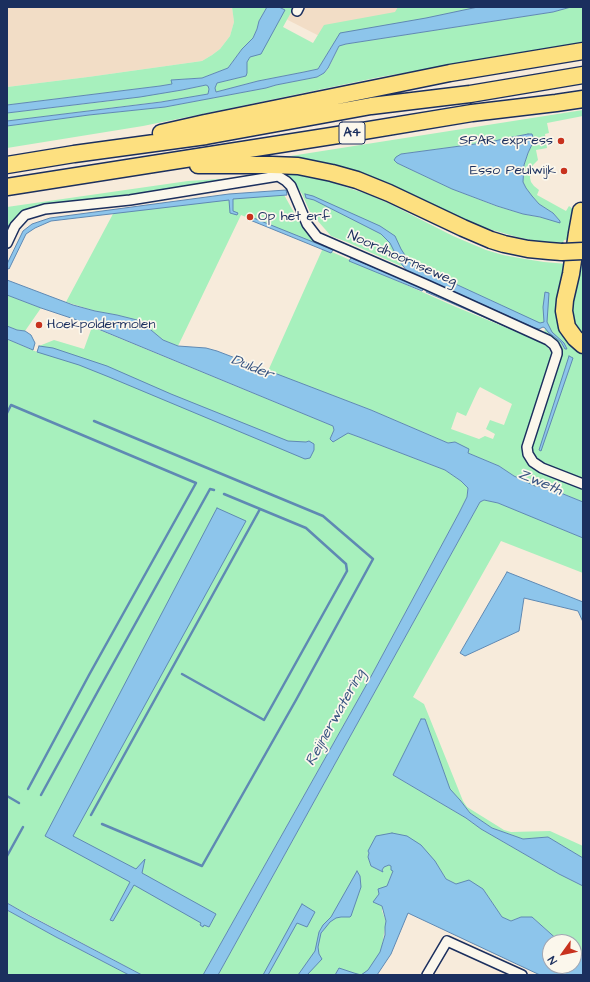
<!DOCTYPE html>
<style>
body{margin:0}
#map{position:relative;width:590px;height:982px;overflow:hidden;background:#f7ebdb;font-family:"Architects Daughter",sans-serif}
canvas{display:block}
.frame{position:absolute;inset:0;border:8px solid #1b2f5e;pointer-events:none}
.north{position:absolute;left:542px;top:934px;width:40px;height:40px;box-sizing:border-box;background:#fbf7ec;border:1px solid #a1a7b3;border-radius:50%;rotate:237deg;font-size:11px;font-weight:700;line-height:16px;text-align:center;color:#1b2f5e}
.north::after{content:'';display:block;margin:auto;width:14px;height:18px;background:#c8321e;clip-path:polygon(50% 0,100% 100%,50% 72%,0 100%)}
</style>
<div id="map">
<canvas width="590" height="982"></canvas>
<div class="frame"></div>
<div class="north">N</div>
</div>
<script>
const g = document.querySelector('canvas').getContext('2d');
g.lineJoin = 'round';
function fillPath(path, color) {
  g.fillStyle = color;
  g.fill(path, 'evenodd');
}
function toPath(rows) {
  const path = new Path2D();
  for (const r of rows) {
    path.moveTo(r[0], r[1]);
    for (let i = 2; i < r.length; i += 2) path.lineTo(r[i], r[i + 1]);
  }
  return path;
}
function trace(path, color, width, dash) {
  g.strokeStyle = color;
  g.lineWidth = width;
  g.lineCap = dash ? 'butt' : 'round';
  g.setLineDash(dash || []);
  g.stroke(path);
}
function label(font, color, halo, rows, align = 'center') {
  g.font = font + ' "Architects Daughter",sans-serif';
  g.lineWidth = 3.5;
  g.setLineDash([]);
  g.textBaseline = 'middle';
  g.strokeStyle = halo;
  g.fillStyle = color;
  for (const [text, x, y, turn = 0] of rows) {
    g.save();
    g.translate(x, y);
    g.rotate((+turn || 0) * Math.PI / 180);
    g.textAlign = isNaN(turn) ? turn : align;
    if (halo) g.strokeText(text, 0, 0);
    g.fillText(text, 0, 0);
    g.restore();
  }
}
const built = toPath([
 [7,7,232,7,234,22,230,36,220,49,212,55,202,61,88,77,7,87],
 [282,7,525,7,337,45,278,15]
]);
const green = toPath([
 [232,7,267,7,259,21,257,29,253,38,242,49,228,68,202,78,172,80,172,84,160,86,7,105,7,87,88,77,202,61,212,55,220,49,230,36,234,22],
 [279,7,294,7,283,27,313,43,324,25,395,12,398,7,478,7,426,18,339,35,318,69,304,72,258,81,216,92,215,88,217,83,246,76,247,73,247,62,250,57,274,30,285,10],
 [571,7,583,7,583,43,380,77,217,111,143,126,7,148,7,126,89,115,165,107,266,88,276,85,317,77,324,73,328,69,339,46,346,44,553,12],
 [206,85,208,86,209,89,208,94,174,100,7,121,7,113,118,100,182,90],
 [583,110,583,116,547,123,549,133,545,134,547,148,536,150,538,160,533,165,531,171,530,178,531,182,534,186,539,190,537,195,566,211,569,206,573,209,575,212,572,239,564,240,563,243,546,243,517,237,482,227,455,215,423,199,389,183,355,171,326,164,265,160],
 [528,134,532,134,534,140,528,153,524,165,523,182,526,188,532,196,539,204,553,213,560,221,523,214,496,206,452,189,397,163,401,154,490,142,503,139],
 [284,175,38,212,17,220,7,239,7,207,188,181,284,175,296,175,327,181,367,194,390,204,453,236,486,250,503,255,525,259,544,262,568,264,560,306,583,349,583,481,551,468,535,458,532,453,531,446,533,438,558,366,562,349,557,341,544,333,546,325,540,325,490,300,417,267,408,264,401,266,347,242,331,236,310,212,302,194,295,184],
 [283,193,297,218,311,236,323,248,456,307,529,337,547,346,552,354,550,364,523,445,523,454,524,459,532,464,583,487,583,502,546,487,535,486,514,476,499,466,468,453,455,442,448,443,371,410,268,371,323,248,241,215,178,346,163,340,151,330,137,320,117,315,95,311,66,302,114,212,160,205],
 [480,387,512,404,504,425,490,420,486,429,495,434,493,439,485,436,479,439,451,429,457,412,466,416,478,390],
 [578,264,583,264,583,337,572,321,570,311],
 [7,295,41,308,25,331,17,330,7,326],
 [92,327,333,426,334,430,330,439,348,433,359,437,445,470,461,481,468,488,467,497,459,513,368,682,203,975,142,975,7,903,7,339,37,352,39,346,54,340,84,349],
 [484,500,498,503,518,511,583,538,583,573,501,541,413,697,424,704,463,801,467,807,504,830,511,832,550,831,583,846,583,858,548,837,523,839,492,828,470,813,460,800,450,790,425,719,393,775,466,818,481,829,559,874,583,886,583,954,581,956,575,956,574,954,574,942,560,942,532,917,521,917,511,921,502,917,483,889,456,884,446,879,435,861,369,853,368,857,371,866,383,872,382,870,384,867,389,865,391,866,393,871,387,886,379,894,375,902,382,906,382,911,386,921,381,953,365,975,356,975,338,969,335,975,218,975,480,502],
 [7,910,56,937,129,975,7,975]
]);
const water = toPath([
 [267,7,279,7,285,10,261,54,250,57,247,62,247,73,246,76,217,83,215,88,216,92,258,81,304,72,318,69,340,33,426,18,478,7,571,7,553,12,346,44,339,46,328,68,324,73,317,77,276,85,266,88,165,107,89,115,7,126,7,121,161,102,208,94,209,89,208,86,206,85,182,90,140,97,7,113,7,105,160,86,172,84,171,80,202,78,228,68,242,49,253,38,257,29,259,21,267,7],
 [528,134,532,134,534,140,528,153,524,165,523,182,526,188,532,196,539,204,553,213,560,221,560,223,540,217,523,214,497,206,452,189,397,163,394,160,396,157,401,154,490,142,503,139,528,134],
 [286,190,287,195,233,199,233,211,238,213,237,215,230,213,229,200,51,221,35,228,26,234,9,269,7,268,7,264,23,231,32,224,50,218,229,194,286,190],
 [305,194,313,196,380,226,395,236,401,249,410,263,540,323,544,322,543,307,545,292,549,293,547,322,552,332,564,343,567,349,565,349,561,342,548,332,545,328,543,327,539,329,535,328,407,271,399,261,390,243,381,234,314,200,306,198,305,194],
 [251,217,333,250,331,253,250,220,251,217],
 [351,258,424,288,422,291,349,261,351,258],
 [7,280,73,305,95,311,117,315,137,320,151,330,163,340,178,346,206,348,217,351,371,410,448,443,455,442,469,449,468,453,499,466,514,476,535,486,546,487,583,502,583,538,498,503,484,500,480,502,218,975,203,975,368,682,459,513,467,497,468,488,461,481,445,470,359,437,348,433,333,442,330,439,334,430,333,426,74,319,41,308,7,295,7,280],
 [427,289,547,342,546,344,426,292,427,289],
 [7,326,17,330,25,331,31,335,35,343,33,350,7,339,7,326],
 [39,346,53,348,107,366,171,394,288,441,306,442,309,441,314,444,314,450,310,458,305,459,109,377,79,365,37,352,39,346],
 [569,356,573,358,541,451,539,450,569,356],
 [217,508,246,521,73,836,136,869,145,859,142,873,216,914,209,927,204,925,203,927,200,925,201,923,134,885,113,921,110,920,130,882,45,836,217,508],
 [507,572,583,602,583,622,578,611,524,598,519,631,465,656,460,653,507,572],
 [421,719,425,719,450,789,460,800,470,813,492,828,523,839,548,837,583,858,583,886,559,874,481,829,466,818,393,775,421,719],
 [392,833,407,836,421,845,435,861,446,879,456,884,469,880,483,889,502,917,511,921,521,917,532,917,560,942,550,942,550,966,574,966,574,954,575,956,581,956,583,954,583,975,540,975,408,913,391,954,377,975,335,975,339,968,354,973,361,975,368,970,380,952,385,935,385,927,386,921,382,906,373,902,379,894,378,889,387,886,393,871,391,870,391,866,389,865,384,867,382,870,383,872,371,866,368,857,369,853,368,851,376,836,392,833],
 [357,871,360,876,361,887,351,916,350,917,341,917,336,918,330,922,326,927,321,933,318,947,319,954,322,959,307,975,298,975,315,951,319,932,323,925,331,917,357,871],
 [7,903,28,915,142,975,129,975,56,937,7,910,7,903],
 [302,904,315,912,307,927,297,923,268,975,263,975,302,904]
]);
const stream = toPath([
 [7,226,10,226],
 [7,413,11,405,196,483,89,675,28,789],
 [94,421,323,516,373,559,296,700,202,866,102,824],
 [182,674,264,720,347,571,346,564,306,528,224,494],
 [41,795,98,691,210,489,214,490],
 [7,796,19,803],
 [91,815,260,509],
 [7,856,23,827]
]);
const street = toPath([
 [297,11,299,7],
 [7,243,15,226,25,215,45,209,130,200,278,176,286,181,291,186,307,224,317,237,427,285,548,340,554,345,557,351,557,354,527,447,528,454,533,462,542,468,583,484],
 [427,975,447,941,522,975]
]);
const highway = toPath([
 [161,133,205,123,450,73,583,51],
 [7,165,74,154,206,136,371,106,470,94,583,75],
 [198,165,272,165,298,166,332,173,357,180,389,193,463,228,491,240,504,244,528,249,549,251,562,252],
 [7,187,357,132,472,113,556,103,583,99],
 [581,211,577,233,571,274,565,300,564,311,567,327,575,338,583,345]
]);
const highwayBridge = toPath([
 [562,252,583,251]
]);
const markers = [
 [561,141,4,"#c8321e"],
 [564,171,4,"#c8321e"],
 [250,217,4,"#c8321e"],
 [39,325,4,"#c8321e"]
];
const shields = [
 [352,133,26]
];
const shieldNames = [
 ["A4",352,133]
];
const poiNames = [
 ["SPAR express",553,141],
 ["Esso Peulwijk",556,171],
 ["Op het erf",258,217,"left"],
 ["Hoekpoldermolen",47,325,"left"]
];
const streetNames = [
 ["Noordhoornseweg",402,259,24]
];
const waterNames = [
 ["Dulder",252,368,22],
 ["Zweth",540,483,23],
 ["Reijnerwatering",336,718,-61]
];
fillPath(built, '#f2ddc6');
fillPath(green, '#a7f0bd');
fillPath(water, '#8dc5eb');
trace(water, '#5f89b3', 1);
trace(stream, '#5f89b3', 2.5);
trace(street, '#1b2f5e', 12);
trace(highway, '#1b2f5e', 19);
trace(street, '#fbf7ec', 9);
trace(highway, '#fde080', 16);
trace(highwayBridge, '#1b2f5e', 19, []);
trace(highwayBridge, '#fde080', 16);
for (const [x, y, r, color] of markers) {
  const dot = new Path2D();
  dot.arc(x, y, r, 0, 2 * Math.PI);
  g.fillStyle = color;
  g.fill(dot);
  trace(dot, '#fbf7ec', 1.5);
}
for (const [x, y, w] of shields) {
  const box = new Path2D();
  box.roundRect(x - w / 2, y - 11, w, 22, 3);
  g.fillStyle = '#fbf7ec';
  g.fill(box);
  trace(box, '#1b2f5e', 1);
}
label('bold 13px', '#1b2f5e', null, shieldNames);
label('14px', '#1b2f5e', '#fbf7ec', poiNames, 'right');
label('14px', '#1b2f5e', '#fbf7ec', streetNames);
label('italic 15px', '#385481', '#fbf7ec', waterNames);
</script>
